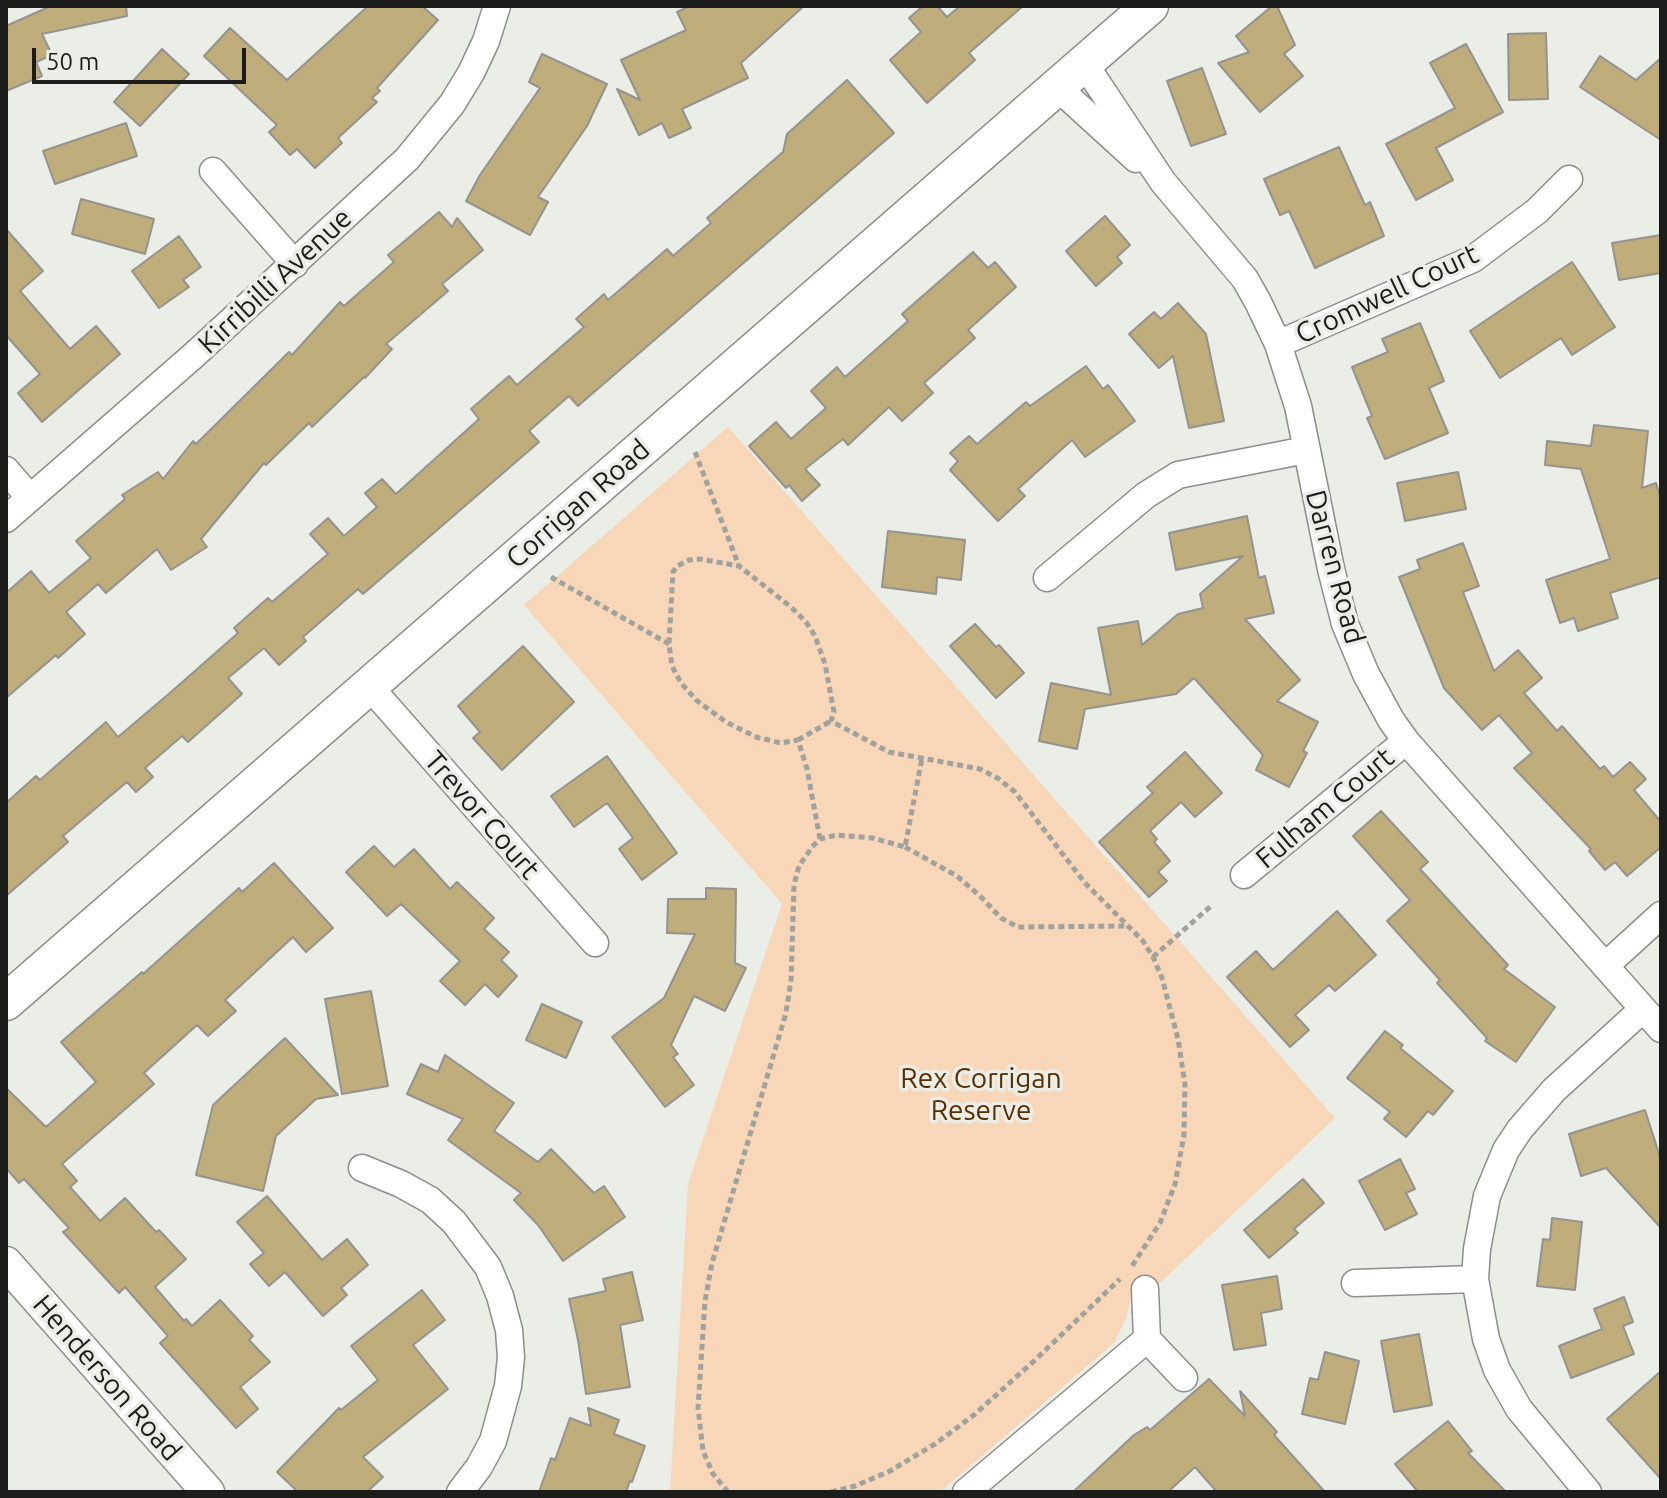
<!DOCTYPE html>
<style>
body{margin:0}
#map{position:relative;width:1667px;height:1498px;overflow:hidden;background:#ebede7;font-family:Ubuntu,sans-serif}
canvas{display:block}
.frame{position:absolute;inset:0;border:8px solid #1c1d1b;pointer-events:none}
.scale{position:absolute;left:32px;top:48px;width:214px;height:36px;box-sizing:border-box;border:4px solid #1c1d1b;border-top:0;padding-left:10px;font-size:24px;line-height:28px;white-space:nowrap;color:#1c1d1b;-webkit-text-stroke:6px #ebede7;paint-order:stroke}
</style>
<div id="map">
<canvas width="1667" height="1498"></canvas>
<div class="frame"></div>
<div class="scale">50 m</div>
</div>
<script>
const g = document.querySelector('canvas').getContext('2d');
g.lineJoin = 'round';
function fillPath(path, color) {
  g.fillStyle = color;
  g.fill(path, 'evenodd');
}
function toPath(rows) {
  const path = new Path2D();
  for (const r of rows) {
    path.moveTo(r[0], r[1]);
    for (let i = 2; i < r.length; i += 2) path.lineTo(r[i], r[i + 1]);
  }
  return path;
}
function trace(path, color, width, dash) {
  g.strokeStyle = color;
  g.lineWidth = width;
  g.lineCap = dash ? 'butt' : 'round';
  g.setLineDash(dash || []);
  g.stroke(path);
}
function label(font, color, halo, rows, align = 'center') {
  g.font = font + ' Ubuntu,sans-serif';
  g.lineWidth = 7;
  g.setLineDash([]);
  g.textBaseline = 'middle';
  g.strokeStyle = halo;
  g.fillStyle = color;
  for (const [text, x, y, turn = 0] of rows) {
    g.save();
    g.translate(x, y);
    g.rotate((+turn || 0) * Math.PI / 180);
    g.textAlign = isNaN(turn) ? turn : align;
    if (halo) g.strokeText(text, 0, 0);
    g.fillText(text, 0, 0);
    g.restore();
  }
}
const green = toPath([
 [728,427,1335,1118,1160,1283,1132,1293,1126,1319,1114,1343,940,1492,670,1492,688,1184,782,904,524,605]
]);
const building = toPath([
 [51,6,126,6,127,16,42,34,52,55,36,62,42,76,6,91,6,26,51,6],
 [368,6,422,6,438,20,377,88,380,91,372,98,377,102,338,138,342,143,315,168,297,149,290,155,269,132,277,125,204,56,230,28,287,80,368,6],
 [690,6,804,6,741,63,748,78,682,109,691,128,669,138,662,123,639,135,617,89,640,100,621,60,686,30,677,12,690,6],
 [923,6,937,6,947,17,960,6,1023,6,969,53,975,60,927,103,890,60,921,32,909,18,923,6],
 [1272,6,1277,6,1295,45,1284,54,1303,76,1260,112,1218,63,1249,52,1236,36,1272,6],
 [1546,33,1548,99,1509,100,1508,34,1546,33],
 [1466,44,1503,112,1436,148,1453,180,1416,200,1386,144,1455,108,1430,63,1466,44],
 [162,49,189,74,140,126,114,102,162,49],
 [542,54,607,84,587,126,538,197,548,202,530,235,466,201,480,175,540,88,529,82,542,54],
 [1600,56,1636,80,1661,58,1661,140,1580,87,1600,56],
 [1202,68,1226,134,1191,146,1167,81,1202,68],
 [847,80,894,133,578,406,569,396,529,431,539,442,363,594,358,589,303,637,306,641,279,665,264,648,228,678,242,694,188,742,182,736,145,768,153,777,136,792,127,782,103,802,63,836,68,842,6,896,6,803,36,776,40,780,106,722,118,737,171,692,238,633,234,628,268,598,272,602,328,554,310,534,328,518,344,536,377,507,365,493,382,479,396,494,479,419,471,409,509,376,517,385,584,327,576,319,604,294,608,300,667,249,673,256,711,223,707,218,783,152,787,134,847,80],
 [126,123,137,156,55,184,43,151,126,123],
 [1339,147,1365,205,1370,202,1384,236,1315,268,1289,211,1280,215,1264,179,1339,147],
 [81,199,154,219,145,254,72,234,81,199],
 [439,212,452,227,457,218,483,250,442,284,448,291,386,344,392,349,365,378,364,377,312,427,309,423,266,465,264,463,201,539,207,547,171,570,157,549,106,593,98,584,66,612,85,634,58,658,56,655,6,698,6,593,31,571,49,593,91,558,76,541,125,499,122,495,158,472,163,479,193,441,196,444,289,352,292,355,340,302,344,306,394,262,388,255,439,212],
 [1105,216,1130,245,1117,257,1122,263,1096,286,1066,251,1105,216],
 [6,229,43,271,20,291,70,349,96,326,120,354,42,422,18,393,40,374,6,335,6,229],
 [1661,235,1661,273,1619,280,1612,243,1661,235],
 [179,236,201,267,183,280,189,287,159,308,132,271,179,236],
 [973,252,988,268,995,262,1016,287,968,330,975,338,924,383,933,393,902,421,889,407,848,445,843,439,805,469,820,485,802,501,789,485,786,488,749,446,776,422,791,439,826,408,811,391,837,367,845,377,908,321,902,314,973,252],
 [1572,262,1615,327,1572,355,1561,338,1500,378,1470,331,1572,262],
 [1178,303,1206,334,1224,421,1189,428,1173,356,1159,368,1129,334,1154,312,1161,319,1178,303],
 [1420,323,1444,381,1429,388,1448,433,1385,459,1367,418,1372,416,1352,367,1388,352,1382,339,1420,323],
 [1086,366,1103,389,1108,385,1135,421,1085,457,1072,440,1018,489,1025,496,998,521,950,470,958,461,950,453,969,436,977,444,1026,402,1030,406,1086,366],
 [1594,425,1648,431,1642,488,1656,483,1661,499,1661,577,1610,593,1618,618,1578,631,1574,618,1560,623,1546,580,1610,559,1581,469,1545,465,1547,441,1591,446,1594,425],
 [1458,472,1466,509,1405,521,1397,483,1458,472],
 [1247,516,1259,578,1265,576,1274,613,1245,619,1300,680,1277,701,1318,722,1303,751,1307,753,1289,787,1256,770,1263,755,1194,678,1176,694,1085,709,1077,749,1039,741,1051,683,1111,695,1098,628,1138,621,1142,645,1178,614,1203,608,1200,594,1243,556,1176,570,1169,533,1247,516],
 [888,531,965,540,961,580,937,577,936,594,882,587,888,531],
 [1463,543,1479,586,1463,592,1494,671,1518,650,1542,678,1524,693,1557,731,1562,726,1600,769,1604,766,1613,777,1630,762,1646,779,1634,790,1661,822,1661,847,1627,876,1615,862,1605,870,1589,851,1591,849,1514,768,1532,753,1499,715,1482,730,1444,688,1399,577,1420,569,1417,560,1463,543],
 [975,624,996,647,999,645,1024,673,996,698,950,646,975,624],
 [523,646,574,702,502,770,473,738,480,732,458,706,523,646],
 [1185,752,1222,793,1195,817,1181,802,1150,831,1157,839,1154,842,1170,861,1158,872,1167,881,1149,897,1099,842,1153,793,1147,787,1185,752],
 [607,756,677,853,642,880,619,849,633,838,607,803,574,827,551,796,607,756],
 [1381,811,1428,862,1420,869,1508,965,1504,969,1555,1007,1516,1062,1485,1041,1487,1038,1437,983,1440,980,1387,921,1410,900,1353,836,1381,811],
 [374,846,394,867,414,849,450,889,457,882,494,918,484,929,509,952,501,960,517,976,498,997,485,984,465,1005,440,981,460,961,401,904,387,916,346,872,374,846],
 [274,863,333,928,306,952,293,937,225,1000,236,1011,208,1036,197,1025,144,1073,154,1084,62,1164,77,1181,70,1187,100,1221,125,1198,156,1232,159,1230,186,1259,155,1287,184,1321,186,1319,192,1326,220,1300,253,1336,249,1340,270,1362,240,1387,258,1409,236,1428,160,1343,168,1336,125,1287,119,1293,63,1232,69,1228,24,1179,19,1183,6,1168,6,1088,46,1127,96,1082,61,1042,142,972,143,974,239,888,242,892,274,863],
 [706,888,736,889,735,963,746,968,725,1011,694,996,671,1045,678,1054,673,1057,694,1085,665,1107,612,1037,664,998,695,934,667,933,668,899,706,899,706,888],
 [1337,911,1376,955,1335,991,1329,985,1295,1015,1309,1030,1290,1047,1227,977,1256,951,1273,970,1337,911],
 [371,991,388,1086,342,1094,325,999,371,991],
 [542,1004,582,1022,566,1058,526,1040,542,1004],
 [1385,1031,1403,1045,1400,1048,1453,1091,1433,1115,1428,1111,1406,1137,1384,1119,1390,1112,1347,1078,1385,1031],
 [285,1038,338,1095,316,1099,276,1136,263,1191,196,1175,213,1105,285,1038],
 [445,1055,514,1103,494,1131,538,1162,551,1149,594,1193,604,1186,625,1217,563,1261,538,1225,514,1200,521,1193,448,1140,463,1119,407,1094,421,1064,438,1072,445,1055],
 [1645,1110,1661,1160,1661,1228,1606,1168,1581,1176,1569,1134,1645,1110],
 [1400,1159,1415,1189,1406,1193,1417,1214,1385,1230,1359,1181,1400,1159],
 [1303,1179,1324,1203,1294,1229,1298,1233,1269,1258,1244,1230,1303,1179],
 [267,1196,322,1260,347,1239,368,1265,341,1288,347,1295,323,1316,285,1272,269,1286,250,1264,264,1253,237,1222,267,1196],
 [1552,1218,1582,1222,1575,1290,1537,1286,1543,1239,1550,1240,1552,1218],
 [632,1272,643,1320,620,1325,630,1387,586,1394,578,1340,569,1299,606,1291,603,1279,632,1272],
 [1277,1276,1282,1309,1261,1313,1266,1345,1234,1350,1222,1285,1277,1276],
 [422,1290,445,1320,413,1345,448,1389,363,1457,383,1477,367,1492,298,1492,277,1472,339,1408,341,1410,378,1380,351,1346,422,1290],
 [1624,1297,1633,1322,1623,1326,1634,1354,1571,1378,1559,1346,1602,1329,1594,1309,1624,1297],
 [1419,1334,1432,1405,1394,1412,1381,1341,1419,1334],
 [1325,1352,1359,1361,1345,1424,1302,1414,1310,1378,1318,1380,1325,1352],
 [1661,1371,1661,1479,1607,1419,1661,1371],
 [1209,1379,1245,1416,1240,1391,1277,1432,1274,1435,1325,1492,1217,1492,1195,1467,1168,1492,1073,1492,1134,1435,1147,1427,1150,1430,1209,1379],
 [588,1408,619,1420,614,1434,645,1446,632,1482,630,1481,626,1492,539,1492,551,1458,555,1460,570,1418,591,1426,588,1408],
 [1448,1421,1472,1451,1468,1453,1506,1492,1418,1492,1395,1464,1448,1421]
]);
const path = toPath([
 [695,452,739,566],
 [551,577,669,644],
 [798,740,831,721],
 [820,839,807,769,798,740,781,743,756,737,726,722,696,700,681,683,672,666,669,644,673,572,677,566,689,560,700,559,739,566,791,607,806,622,815,636,825,664,834,712,831,721,889,752,980,769,999,779,1015,792,1085,883,1143,941,1153,957,1162,978,1178,1039,1185,1084,1184,1135,1175,1184,1160,1223,1132,1266],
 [905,847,957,876,980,896,1001,918,1018,927,1126,926],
 [1153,957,1211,906],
 [728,1492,713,1474,703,1451,698,1408,705,1301,712,1263,786,1013,791,980,794,885,799,866,812,847,820,839,837,835,873,838,905,847,922,758],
 [831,1492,855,1486,890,1471,935,1444,974,1415,1034,1361,1120,1279]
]);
const minor = toPath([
 [1084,63,1163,182,1245,279,1258,302,1278,344,1298,406,1331,569,1345,624,1366,674,1391,720,1406,741,1661,1029],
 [1057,87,1136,159],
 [213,171,295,264],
 [1278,344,1473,259,1537,211,1569,179],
 [6,470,30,498],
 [6,519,193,356,407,159,452,104,471,73,486,41,497,6],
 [1047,578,1146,495,1178,475,1306,450],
 [369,686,595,943],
 [1244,875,1406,741],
 [1605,966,1661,915],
 [362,1168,401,1184,430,1200,454,1222,488,1267,500,1296,509,1330,511,1357,508,1386,493,1441,479,1467,460,1492],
 [1355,1283,1475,1279],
 [1147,1339,1184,1378],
 [966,1492,1147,1339,1145,1289],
 [1588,1492,1519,1409,1497,1370,1486,1339,1475,1279,1477,1249,1487,1196,1506,1150,1520,1129,1554,1090,1643,1009]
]);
const tertiary = toPath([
 [6,1263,208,1492]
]);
const secondary = toPath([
 [6,1002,1150,6]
]);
const streetNames = [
 ["Kirribilli Avenue",275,281,-43],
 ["Cromwell Court",1387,294,-25],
 ["Corrigan Road",578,504,-41],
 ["Darren Road",1335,567,75],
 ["Fulham Court",1325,808,-40],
 ["Trevor Court",482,815,49],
 ["Henderson Road",107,1378,49]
];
const parkNames = [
 ["Rex Corrigan",981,1079],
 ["Reserve",981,1111]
];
fillPath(green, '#f8d6b8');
fillPath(building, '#bfad7b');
trace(building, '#95938e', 2);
trace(minor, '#8c8e89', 29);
trace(tertiary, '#8c8e89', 35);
trace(secondary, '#8c8e89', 39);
trace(path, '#a0a29d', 5, [6, 4]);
trace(minor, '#fff', 26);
trace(tertiary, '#fff', 32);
trace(secondary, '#fff', 36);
label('28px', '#1c1d1b', '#ebede7', streetNames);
label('28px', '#583001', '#ebede7', parkNames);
</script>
